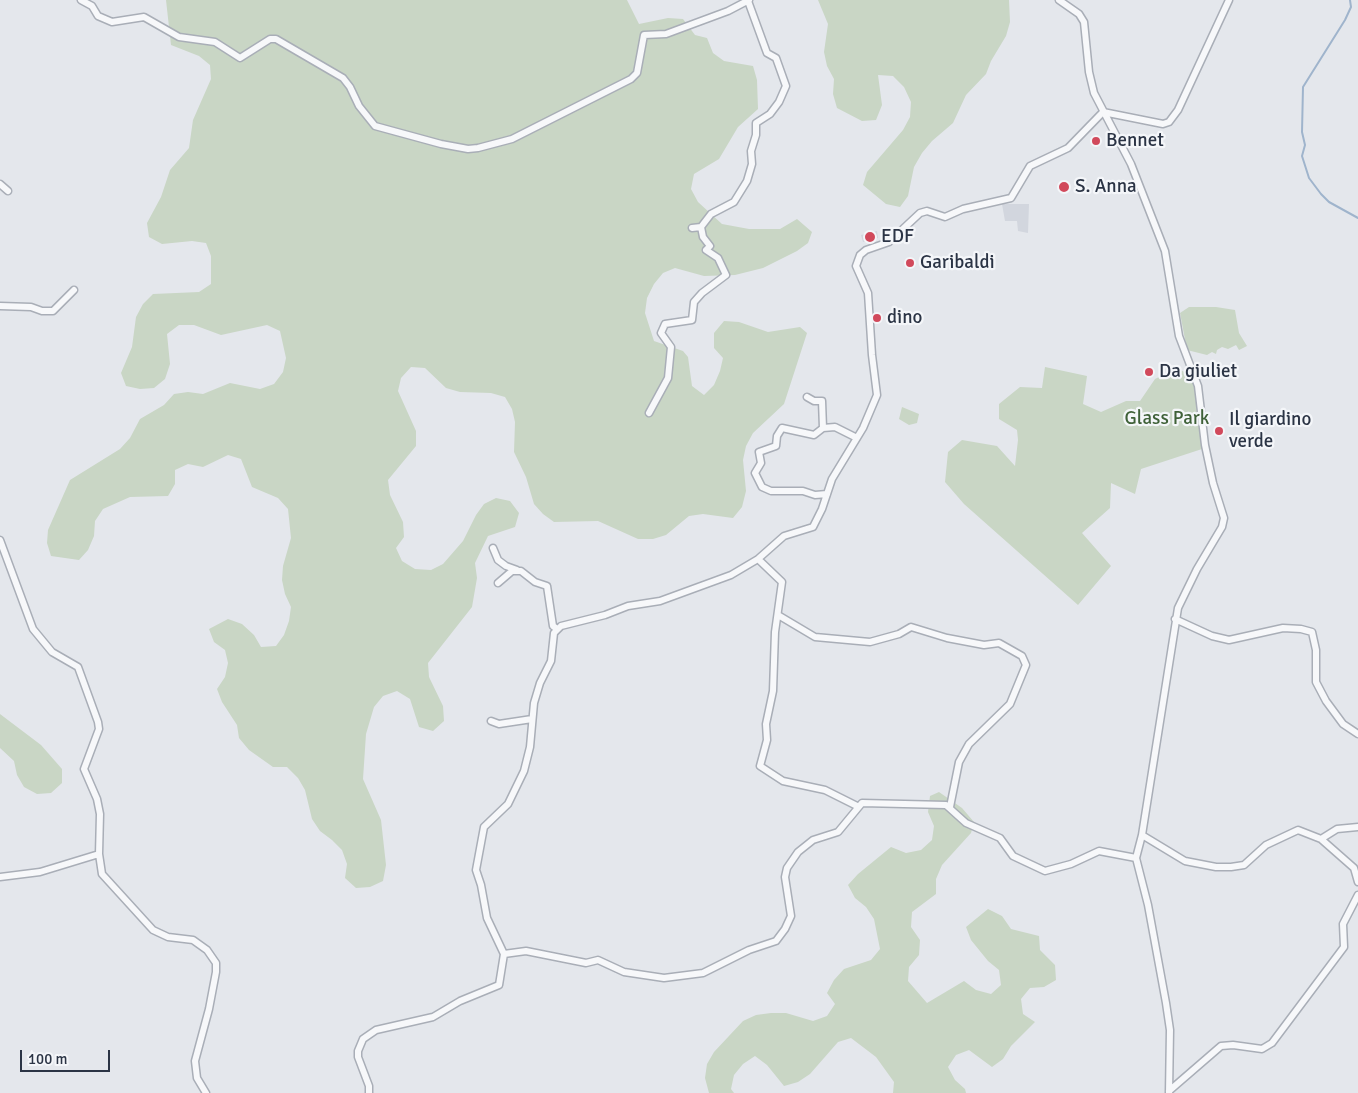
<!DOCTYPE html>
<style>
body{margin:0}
#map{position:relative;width:1358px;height:1093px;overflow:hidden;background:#e4e7ec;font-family:Signika,sans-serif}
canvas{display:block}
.scale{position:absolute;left:20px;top:1050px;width:90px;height:22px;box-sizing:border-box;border:2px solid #2b3445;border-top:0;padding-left:6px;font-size:15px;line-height:18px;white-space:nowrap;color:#2b3445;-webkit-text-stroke:4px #f4f6f9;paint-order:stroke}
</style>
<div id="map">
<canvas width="1358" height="1093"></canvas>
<div class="scale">100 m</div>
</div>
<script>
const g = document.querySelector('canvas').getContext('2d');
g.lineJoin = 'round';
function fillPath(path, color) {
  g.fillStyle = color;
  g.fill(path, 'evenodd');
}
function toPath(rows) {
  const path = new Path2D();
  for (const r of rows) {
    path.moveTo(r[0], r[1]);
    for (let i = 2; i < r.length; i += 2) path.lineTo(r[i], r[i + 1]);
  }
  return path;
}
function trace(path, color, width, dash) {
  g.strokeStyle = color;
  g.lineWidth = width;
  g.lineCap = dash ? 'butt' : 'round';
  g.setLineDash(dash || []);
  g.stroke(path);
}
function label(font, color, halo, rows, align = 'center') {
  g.font = font + ' Signika,sans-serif';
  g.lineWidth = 4.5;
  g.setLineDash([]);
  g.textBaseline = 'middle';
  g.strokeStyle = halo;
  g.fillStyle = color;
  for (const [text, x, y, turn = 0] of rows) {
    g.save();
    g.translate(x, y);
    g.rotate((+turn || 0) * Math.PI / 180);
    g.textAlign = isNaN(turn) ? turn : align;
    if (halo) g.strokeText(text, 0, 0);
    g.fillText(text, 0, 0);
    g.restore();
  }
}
const built = toPath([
 [1002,204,1029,204,1028,233,1018,231,1017,221,1005,221],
 [877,231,878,238,863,242,861,235]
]);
const green = toPath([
 [166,0,627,0,639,24,668,18,683,19,695,35,707,38,713,53,724,61,753,66,757,80,758,109,738,127,719,159,694,174,691,189,698,202,722,224,749,229,780,229,797,219,812,232,808,243,797,251,763,268,735,275,704,276,675,268,663,273,654,284,647,298,645,313,654,341,683,351,688,357,692,386,704,395,714,385,720,371,723,358,714,348,714,333,724,321,739,322,768,332,800,327,807,333,784,404,753,433,746,446,743,460,746,491,742,507,733,518,703,514,689,516,666,535,653,539,638,539,598,521,554,522,543,514,534,504,526,477,514,452,515,422,512,409,505,397,491,393,460,392,446,388,425,368,411,367,401,378,398,391,416,431,416,446,388,480,390,495,403,522,404,537,396,548,402,561,415,569,431,570,443,564,463,541,476,515,484,504,496,498,510,501,519,513,515,527,488,536,475,563,477,578,472,607,428,663,429,677,443,706,444,721,433,731,419,727,410,699,397,691,383,696,374,707,366,734,363,779,381,820,386,865,383,881,370,887,356,888,345,878,347,864,342,850,332,840,320,831,312,819,305,790,298,778,287,767,273,767,249,750,239,738,237,725,222,702,217,689,225,677,228,663,225,650,214,642,209,629,228,619,242,624,254,635,261,647,276,646,284,635,289,621,291,607,285,594,282,580,283,566,291,538,288,509,278,498,252,487,241,459,228,455,203,467,188,464,175,470,175,484,168,496,130,497,103,509,95,521,94,536,88,550,79,560,51,556,47,543,48,530,70,480,120,449,130,438,140,419,164,405,174,394,188,392,203,394,230,383,260,389,274,384,283,372,286,358,280,331,267,325,221,335,194,325,179,325,167,334,170,364,165,379,154,388,140,389,126,386,121,373,132,347,136,317,143,304,153,294,199,292,211,284,211,256,206,243,192,241,162,244,149,237,147,223,161,197,170,170,189,148,193,120,211,79,210,65,199,56,171,45],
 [818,0,1009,0,1010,22,1006,36,991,61,986,74,966,95,953,123,932,141,922,153,914,167,908,196,900,207,886,204,863,185,867,172,903,130,910,117,911,102,904,87,893,76,878,75,882,105,876,120,862,121,837,108,833,94,834,79,827,66,824,52,828,24],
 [1189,307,1216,307,1235,310,1239,333,1247,346,1239,350,1236,345,1228,349,1222,347,1217,350,1216,354,1212,352,1207,355,1187,350,1180,313],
 [1045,367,1087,376,1083,404,1101,412,1126,401,1140,401,1155,379,1177,368,1188,374,1196,383,1202,449,1141,469,1135,494,1111,483,1110,508,1082,533,1111,566,1078,605,964,504,945,482,948,452,962,440,997,446,1015,466,1018,440,1017,430,999,419,999,404,1020,387,1042,388],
 [902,407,919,414,917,423,909,425,899,419],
 [0,714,41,745,62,769,62,783,51,793,37,794,24,787,17,775,14,761,0,748],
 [939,792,962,808,974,822,971,833,942,865,936,879,936,894,912,912,911,927,920,940,919,955,909,967,908,981,927,1003,964,981,976,990,991,994,1001,985,999,970,988,961,971,940,966,927,988,909,1002,916,1011,929,1039,936,1040,950,1055,965,1056,980,1044,987,1030,988,1021,999,1023,1014,1035,1022,1011,1046,1003,1059,992,1067,969,1050,956,1055,948,1067,955,1080,965,1089,966,1093,893,1093,894,1082,876,1057,851,1038,838,1042,810,1074,798,1082,784,1086,767,1065,755,1056,743,1064,734,1075,731,1089,734,1093,709,1093,705,1078,707,1064,714,1052,743,1021,756,1015,771,1013,786,1013,813,1021,827,1016,835,1004,827,993,834,980,844,969,871,960,880,949,874,919,866,907,855,898,848,885,858,874,891,847,906,853,921,850,932,840,934,826,928,812,930,796]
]);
const stream = toPath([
 [1350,0,1351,7,1345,20,1303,87,1302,132,1305,145,1302,156,1309,178,1321,194,1329,202,1358,218]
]);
const street = toPath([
 [81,0,92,6,98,16,112,22,144,17,179,37,215,42,240,58,270,39,276,39,343,78,350,87,359,106,375,126,441,144,468,149,478,148,512,139,631,79,637,73,644,35,666,34,728,11,749,0],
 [1059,0,1079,14,1084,22,1089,72,1094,93,1131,164,1165,251,1179,336,1198,386,1205,445,1213,483,1224,518,1222,527,1197,569,1178,608,1142,835,1136,858,1148,905,1166,1003,1170,1030,1169,1093],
 [0,184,8,191],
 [701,227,711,214,734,202,747,181,752,164,751,151,756,135,756,123,770,114,779,102,786,86,776,58,767,53,748,1],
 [0,306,31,307,42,311,53,311,74,290],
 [807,397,814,401,822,401,823,428],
 [649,413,668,378,671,347,661,333,665,324,692,320,694,302,702,293,726,275,718,258,706,250,710,246,703,237,701,227,692,228],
 [827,494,815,495,803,491,771,491,762,487,755,473,761,463,759,452,776,446,777,436,782,428,814,435,823,428,835,427,857,438],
 [0,540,33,629,52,652,78,667,98,722,99,729,84,769,97,799,100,814,99,854,102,874,153,930,168,937,193,940,207,950,216,963,216,972,209,1009,195,1061,197,1078,206,1093],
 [493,548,498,560,506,566,517,570],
 [758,559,782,582,775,632,773,691,766,724,767,740,760,766,783,781,825,790,857,806],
 [498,583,512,571,521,571,535,582,547,586,553,626,557,629],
 [778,615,815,637,870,642,899,634,911,627,947,638,984,645,999,643,1022,656,1026,665,1010,704,969,744,959,762,950,807],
 [1175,619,1212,636,1229,640,1283,628,1301,629,1312,632,1316,650,1316,682,1326,701,1343,724,1358,734],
 [491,721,499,724,532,719],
 [1142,835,1185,861,1216,867,1231,867,1244,865,1266,845,1298,830,1321,839,1354,868,1358,882],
 [1321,839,1337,829,1358,827],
 [0,877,40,872,99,854],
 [504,954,487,918,481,885,476,870,484,827,508,804,524,771,530,747,534,703,540,683,551,661,554,633,561,626,605,615,628,606,660,601,731,575,758,559,784,536,813,527,822,509,832,479,863,428,877,395,872,355,868,293,856,266,860,255,866,250,889,242,920,213,927,211,945,217,963,209,1011,198,1030,166,1068,148,1103,112,1163,124,1169,122,1178,110,1229,0],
 [1169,1091,1221,1046,1233,1045,1262,1049,1272,1043,1344,947,1343,924,1358,895],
 [369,1093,369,1086,358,1057,358,1051,363,1039,376,1030,433,1017,460,1001,499,985,504,954,526,951,586,963,598,960,624,972,664,978,703,973,749,950,776,941,785,929,791,916,785,877,787,868,798,852,813,840,838,832,862,803,946,805,966,823,1000,838,1013,856,1045,871,1071,864,1099,851,1136,858]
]);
const markers = [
 [1096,141,5,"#d1495b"],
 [1064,187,6,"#d1495b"],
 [870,237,6,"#d1495b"],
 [910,263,5,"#d1495b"],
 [877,318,5,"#d1495b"],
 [1149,372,5,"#d1495b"],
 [1219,431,5,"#d1495b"]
];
const poiNames = [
 ["Bennet",1106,141],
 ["S. Anna",1075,187],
 ["EDF",881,237],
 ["Garibaldi",920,263],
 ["dino",887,318],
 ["Da giuliet",1159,372],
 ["Il giardino",1229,420],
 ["verde",1229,442]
];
const parkNames = [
 ["Glass Park",1167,419]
];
fillPath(built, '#d2d6de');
fillPath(green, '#c9d6c5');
trace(stream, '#9fb4cc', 2);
trace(street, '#a9aeb7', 9);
trace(street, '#f7f8fa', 6);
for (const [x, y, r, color] of markers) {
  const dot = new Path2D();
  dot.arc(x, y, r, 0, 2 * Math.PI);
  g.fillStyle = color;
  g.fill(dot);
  trace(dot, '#f4f6f9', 2);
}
label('19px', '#2b3445', '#f4f6f9', poiNames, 'left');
label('19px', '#3f6138', '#f4f6f9', parkNames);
</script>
